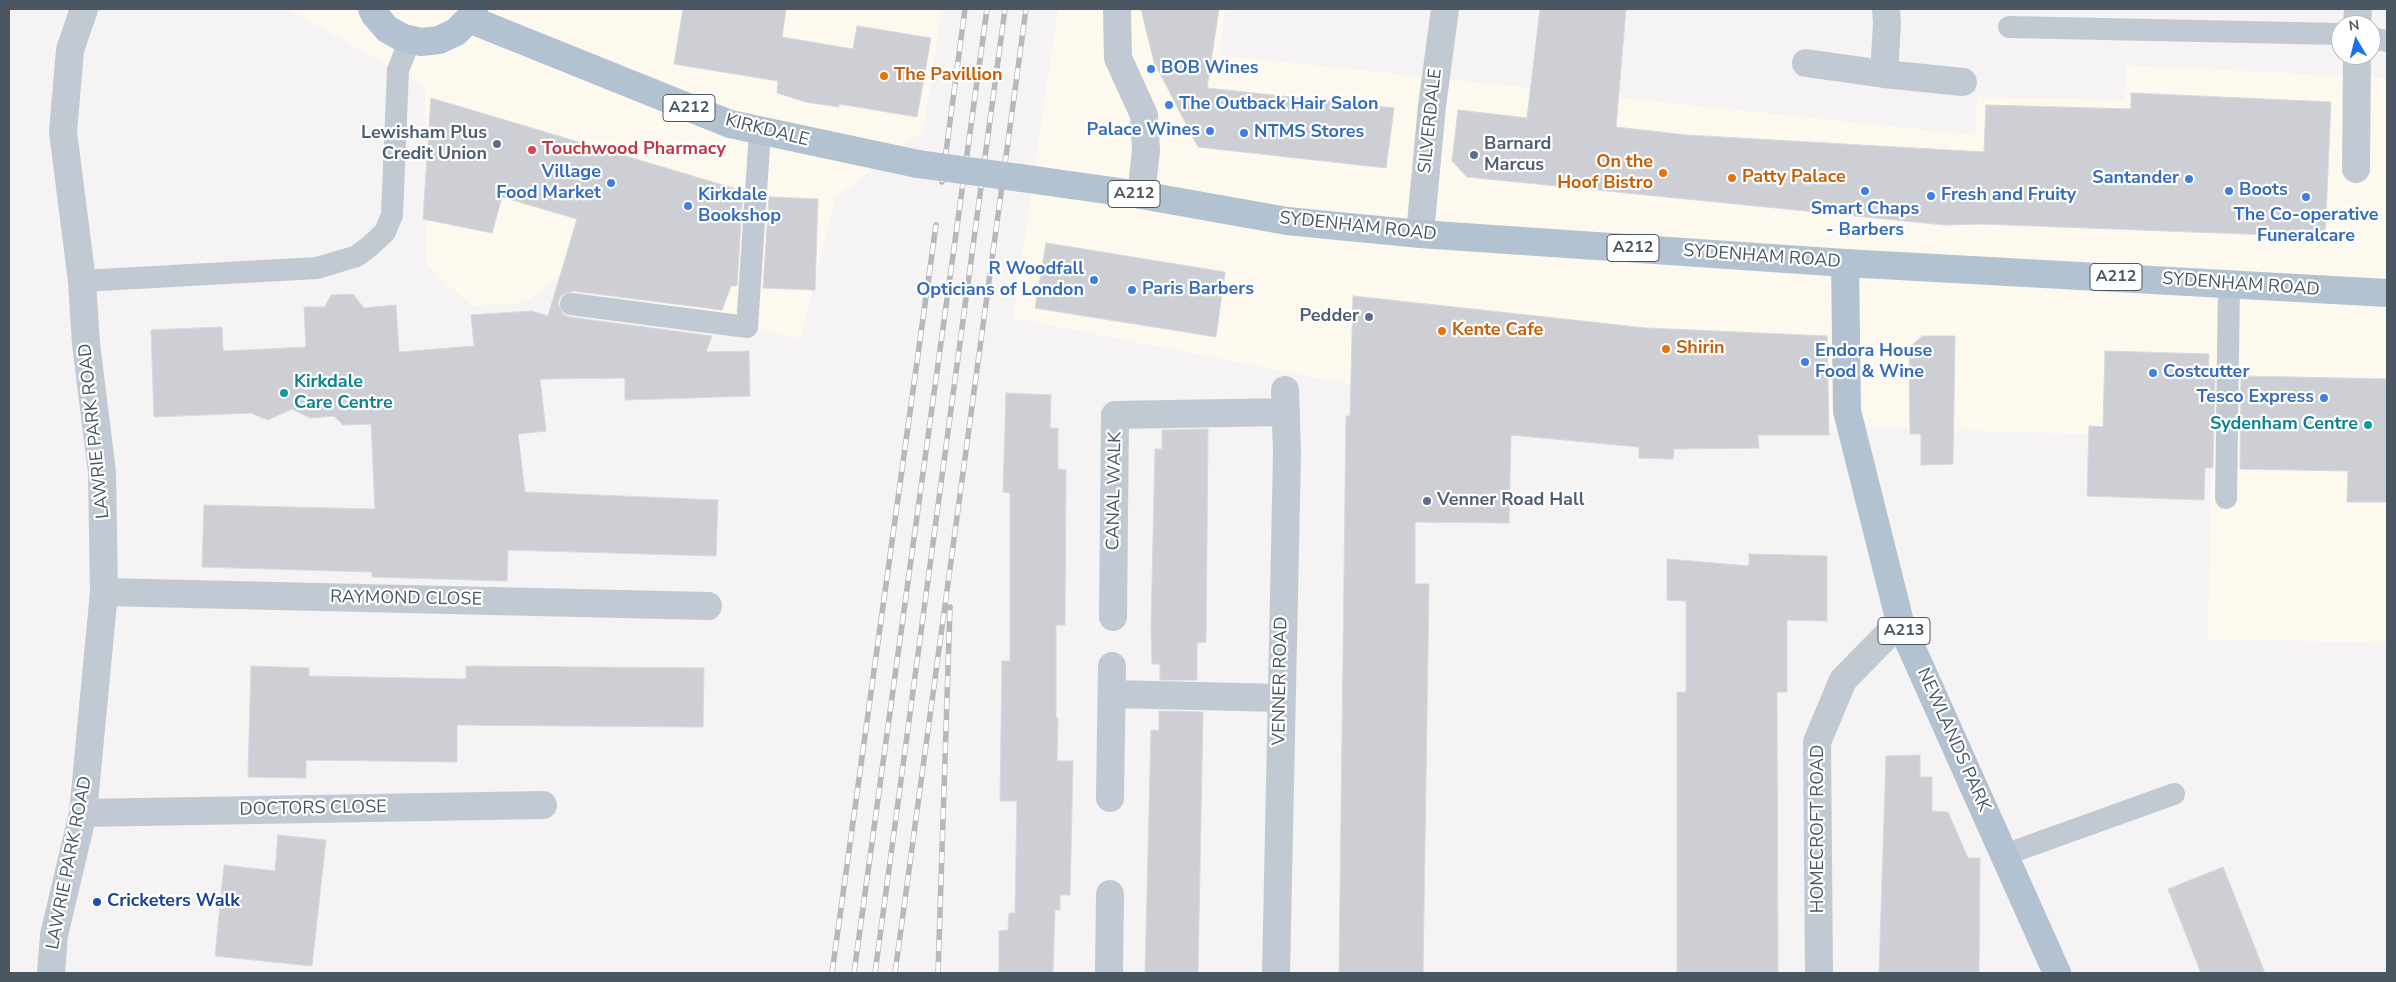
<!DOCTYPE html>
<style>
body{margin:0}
#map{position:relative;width:2396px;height:982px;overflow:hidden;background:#f5f3f3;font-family:"Nunito Sans",sans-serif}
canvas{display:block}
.frame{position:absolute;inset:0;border:10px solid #4a5661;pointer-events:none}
.north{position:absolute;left:2331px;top:15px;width:50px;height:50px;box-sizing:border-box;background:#fff;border:1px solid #b7bbc0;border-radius:50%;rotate:352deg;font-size:14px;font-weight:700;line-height:20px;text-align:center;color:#4a5661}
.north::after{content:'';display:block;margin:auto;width:18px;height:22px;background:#1a73e8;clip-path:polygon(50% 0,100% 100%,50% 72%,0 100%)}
</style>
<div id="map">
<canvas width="2396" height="982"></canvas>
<div class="frame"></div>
<div class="north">N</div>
</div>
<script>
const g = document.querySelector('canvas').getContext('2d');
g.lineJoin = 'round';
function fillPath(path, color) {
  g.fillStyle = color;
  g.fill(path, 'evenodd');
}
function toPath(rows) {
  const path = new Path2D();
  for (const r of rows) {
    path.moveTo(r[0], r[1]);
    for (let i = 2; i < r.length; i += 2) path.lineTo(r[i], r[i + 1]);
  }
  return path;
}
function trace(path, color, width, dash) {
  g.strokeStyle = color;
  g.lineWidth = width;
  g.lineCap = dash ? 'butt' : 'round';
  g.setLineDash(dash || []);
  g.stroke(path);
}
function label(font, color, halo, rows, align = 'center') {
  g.font = font + ' "Nunito Sans",sans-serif';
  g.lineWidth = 4.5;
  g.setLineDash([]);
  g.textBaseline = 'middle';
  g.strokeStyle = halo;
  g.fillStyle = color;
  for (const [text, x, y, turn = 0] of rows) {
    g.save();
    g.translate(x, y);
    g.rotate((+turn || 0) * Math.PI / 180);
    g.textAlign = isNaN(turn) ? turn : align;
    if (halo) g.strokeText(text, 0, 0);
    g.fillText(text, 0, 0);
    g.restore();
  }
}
const commercial = toPath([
 [287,9,942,9,923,130,835,198,800,340,635,299,560,277,524,303,471,306,427,264,425,86],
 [1058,9,1225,9,1219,55,1975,135,1977,97,2124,99,2127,65,2387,78,2387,643,2208,639,2212,438,1514,417,1013,318]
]);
const building = toPath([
 [683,9,786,9,782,37,853,49,857,26,931,38,917,117,839,104,839,107,806,102,777,93,778,81,674,64,683,9],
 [1141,9,1219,9,1207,88,1394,108,1386,168,1198,147,1154,62,1141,9],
 [1540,9,1626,9,1616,127,1686,135,1984,152,1986,105,2131,109,2131,93,2331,102,2325,237,1982,224,1945,225,1467,177,1452,161,1458,110,1527,118,1540,9],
 [431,98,743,191,737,286,731,286,722,310,573,291,561,296,558,303,563,314,569,317,712,336,706,352,749,351,750,396,625,400,625,378,540,379,546,431,518,434,525,492,718,500,716,556,508,550,507,581,372,577,372,572,202,567,204,505,375,509,371,424,343,425,334,416,310,418,292,409,268,420,251,413,154,417,151,330,222,327,223,351,306,347,304,307,325,307,331,295,353,294,364,308,396,305,399,352,474,346,471,315,532,311,548,316,577,219,502,197,492,233,423,219,431,98],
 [769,197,818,199,815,290,763,288,769,197],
 [1046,243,1225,272,1216,337,1035,308,1046,243],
 [1353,296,1646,328,1827,336,1829,435,1758,435,1759,448,1674,449,1673,459,1639,458,1639,447,1511,435,1509,523,1415,522,1415,584,1429,584,1423,973,1339,973,1346,416,1350,416,1353,296],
 [1922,336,1955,336,1953,464,1921,465,1921,434,1910,434,1909,348,1922,336],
 [2105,351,2209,354,2208,375,2215,376,2213,468,2205,468,2204,500,2087,496,2089,426,2103,427,2105,351],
 [2241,376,2387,379,2387,502,2347,502,2348,471,2240,469,2241,376],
 [1006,393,1051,395,1050,428,1058,428,1058,469,1066,470,1065,625,1056,625,1056,718,1058,718,1057,761,1073,761,1070,895,1060,895,1060,910,1055,910,1053,972,1043,973,999,973,999,931,1008,930,1009,913,1015,913,1017,801,1000,801,1002,661,1010,661,1010,493,1003,492,1006,393],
 [1208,429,1206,642,1197,643,1197,680,1160,680,1160,664,1152,664,1151,627,1155,449,1162,449,1162,430,1208,429],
 [1749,554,1827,556,1827,621,1787,620,1787,692,1777,692,1778,973,1677,973,1677,692,1686,692,1686,601,1667,600,1667,559,1749,566,1749,554],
 [251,666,309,668,309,676,466,679,466,666,704,668,703,727,457,725,457,762,306,760,306,778,248,777,251,666],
 [1159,711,1203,712,1198,972,1145,973,1151,730,1159,731,1159,711],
 [1920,755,1920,777,1932,777,1932,811,1948,812,1968,858,1980,858,1979,973,1879,973,1886,756,1920,755],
 [278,835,326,840,312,966,215,956,224,865,275,871,278,835],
 [2223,867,2265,973,2201,973,2168,889,2223,867]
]);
const service = toPath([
 [2009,27,2341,34],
 [2371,38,2387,41],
 [82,281,317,268,357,256,370,246,385,232,392,215,398,70,410,40],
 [571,304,747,327,760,132],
 [2226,498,2229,285],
 [2004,855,2174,794]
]);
const minor = toPath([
 [1117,9,1118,58,1144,115,1146,151,1141,195],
 [1886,9,1887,23,1884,74,1963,82],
 [2357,25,2358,9],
 [1806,63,1884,74],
 [2356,169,2357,55],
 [1420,234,1432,106,1445,9],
 [104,592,708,606],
 [1113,617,1115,415,1286,412],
 [1112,694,1281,698],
 [1110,798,1112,666],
 [83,813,543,805],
 [1109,973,1110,894],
 [1276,973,1287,453,1285,390],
 [1819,973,1817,742,1843,680,1900,622]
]);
const tertiary = toPath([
 [51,973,54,935,83,813,104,592,102,472,86,344,82,281,63,132,70,50,84,9]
]);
const primary = toPath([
 [372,9,375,15,387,29,403,38,421,42,439,40,456,32,469,19,474,9],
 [469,19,730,124,918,164],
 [1021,178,1141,195,1287,221,1420,234,1845,263,2387,293],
 [1845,263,1847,411,1900,622,2057,973]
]);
const rail = toPath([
 [942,182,965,9],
 [832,973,936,225],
 [854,973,987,9],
 [875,973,1005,9],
 [895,973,1026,9],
 [938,973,950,607]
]);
const primaryBridge = toPath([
 [918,164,1021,178]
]);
const markers = [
 [1151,69,5,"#3f7fe0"],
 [884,76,5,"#e8710a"],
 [1169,105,5,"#3f7fe0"],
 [1210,131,5,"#3f7fe0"],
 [1244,133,5,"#3f7fe0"],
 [497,144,5,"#5c6f8a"],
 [532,150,5,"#e0444e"],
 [1474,155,5,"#5c6f8a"],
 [1663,173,5,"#e8710a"],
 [1732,178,5,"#e8710a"],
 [2189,179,5,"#3f7fe0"],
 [611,183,5,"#3f7fe0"],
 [1865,191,5,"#3f7fe0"],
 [2229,191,5,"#3f7fe0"],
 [1931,196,5,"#3f7fe0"],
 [2306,197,5,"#3f7fe0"],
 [688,206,5,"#3f7fe0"],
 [1094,280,5,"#3f7fe0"],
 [1132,290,5,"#3f7fe0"],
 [1369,317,5,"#5c6f8a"],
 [1442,331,5,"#e8710a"],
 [1666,349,5,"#e8710a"],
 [1805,362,5,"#3f7fe0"],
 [2153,373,5,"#3f7fe0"],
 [284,393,5,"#0f9aa8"],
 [2324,398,5,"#3f7fe0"],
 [2368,425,5,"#0f9aa8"],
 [1427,501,5,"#5c6f8a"],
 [97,902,5,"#1a4fb4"]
];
const shields = [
 [689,108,52],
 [1134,194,52],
 [1633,248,52],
 [2116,277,52],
 [1904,631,52]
];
const shieldNames = [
 ["A212",689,108],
 ["A212",1134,194],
 ["A212",1633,248],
 ["A212",2116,277],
 ["A213",1904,631]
];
const shopNames = [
 ["BOB Wines",1161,69],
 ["The Outback Hair Salon",1179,105],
 ["Palace Wines",1200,131,"right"],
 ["NTMS Stores",1254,133],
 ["Village",601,173,"right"],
 ["Food Market",601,194,"right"],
 ["Santander",2179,179,"right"],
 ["Boots",2239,191],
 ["Kirkdale",698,196],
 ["Bookshop",698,217],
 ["Fresh and Fruity",1941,196],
 ["Smart Chaps",1865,210,"center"],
 ["- Barbers",1865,231,"center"],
 ["The Co-operative",2306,216,"center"],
 ["Funeralcare",2306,237,"center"],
 ["R Woodfall",1084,270,"right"],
 ["Opticians of London",1084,291,"right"],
 ["Paris Barbers",1142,290],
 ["Endora House",1815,352],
 ["Food & Wine",1815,373],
 ["Costcutter",2163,373],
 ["Tesco Express",2314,398,"right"]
];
const foodNames = [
 ["The Pavillion",894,76],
 ["On the",1653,163,"right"],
 ["Hoof Bistro",1653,184,"right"],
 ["Patty Palace",1742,178],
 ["Kente Cafe",1452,331],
 ["Shirin",1676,349]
];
const streetNames = [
 ["SILVERDALE",1431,121,-84],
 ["KIRKDALE",767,131,14],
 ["SYDENHAM ROAD",1358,227,6],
 ["SYDENHAM ROAD",1762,257,4],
 ["SYDENHAM ROAD",2241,285,4],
 ["LAWRIE PARK ROAD",95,431,-96],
 ["CANAL WALK",1115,491,-89],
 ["RAYMOND CLOSE",406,599,1],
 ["VENNER ROAD",1281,681,-89],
 ["NEWLANDS PARK",1953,740,66],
 ["DOCTORS CLOSE",313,809,-1],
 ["HOMECROFT ROAD",1819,829,-90],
 ["LAWRIE PARK ROAD",70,863,-79]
];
const serviceNames = [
 ["Lewisham Plus",487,134],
 ["Credit Union",487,155],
 ["Barnard",1484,145,"left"],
 ["Marcus",1484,166,"left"],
 ["Pedder",1359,317],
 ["Venner Road Hall",1437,501,"left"]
];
const healthNames = [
 ["Touchwood Pharmacy",542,150]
];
const cultureNames = [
 ["Kirkdale",294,383],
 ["Care Centre",294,404],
 ["Sydenham Centre",2358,425,"right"]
];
const transitNames = [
 ["Cricketers Walk",107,902]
];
fillPath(commercial, '#fdf9ef');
fillPath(building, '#cdcfd5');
trace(building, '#d7d9de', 1);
trace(service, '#c1cad2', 22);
trace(minor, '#c1cad2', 28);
trace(tertiary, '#c1cad2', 28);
trace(primary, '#b3c2d1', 28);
trace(rail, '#b5b8bd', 5.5);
trace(rail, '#fff', 4, [11]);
trace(primaryBridge, '#b3c2d1', 28);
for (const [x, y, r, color] of markers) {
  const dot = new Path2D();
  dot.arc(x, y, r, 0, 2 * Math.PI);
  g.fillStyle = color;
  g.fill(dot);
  trace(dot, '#fff', 2);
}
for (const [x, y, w] of shields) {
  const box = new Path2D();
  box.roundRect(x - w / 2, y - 13.5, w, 27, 4);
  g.fillStyle = '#fff';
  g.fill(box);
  trace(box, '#4a5661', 1);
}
label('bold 16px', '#4a5661', null, shieldNames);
label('bold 18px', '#366cbe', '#fff', shopNames, 'left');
label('bold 18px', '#c56008', '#fff', foodNames, 'left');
label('18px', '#4a5661', '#fff', streetNames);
label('bold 18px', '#4e5e75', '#fff', serviceNames, 'right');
label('bold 18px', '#be3a42', '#fff', healthNames, 'left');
label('bold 18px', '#0d838f', '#fff', cultureNames, 'left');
label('bold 18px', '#164399', '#fff', transitNames, 'left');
</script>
